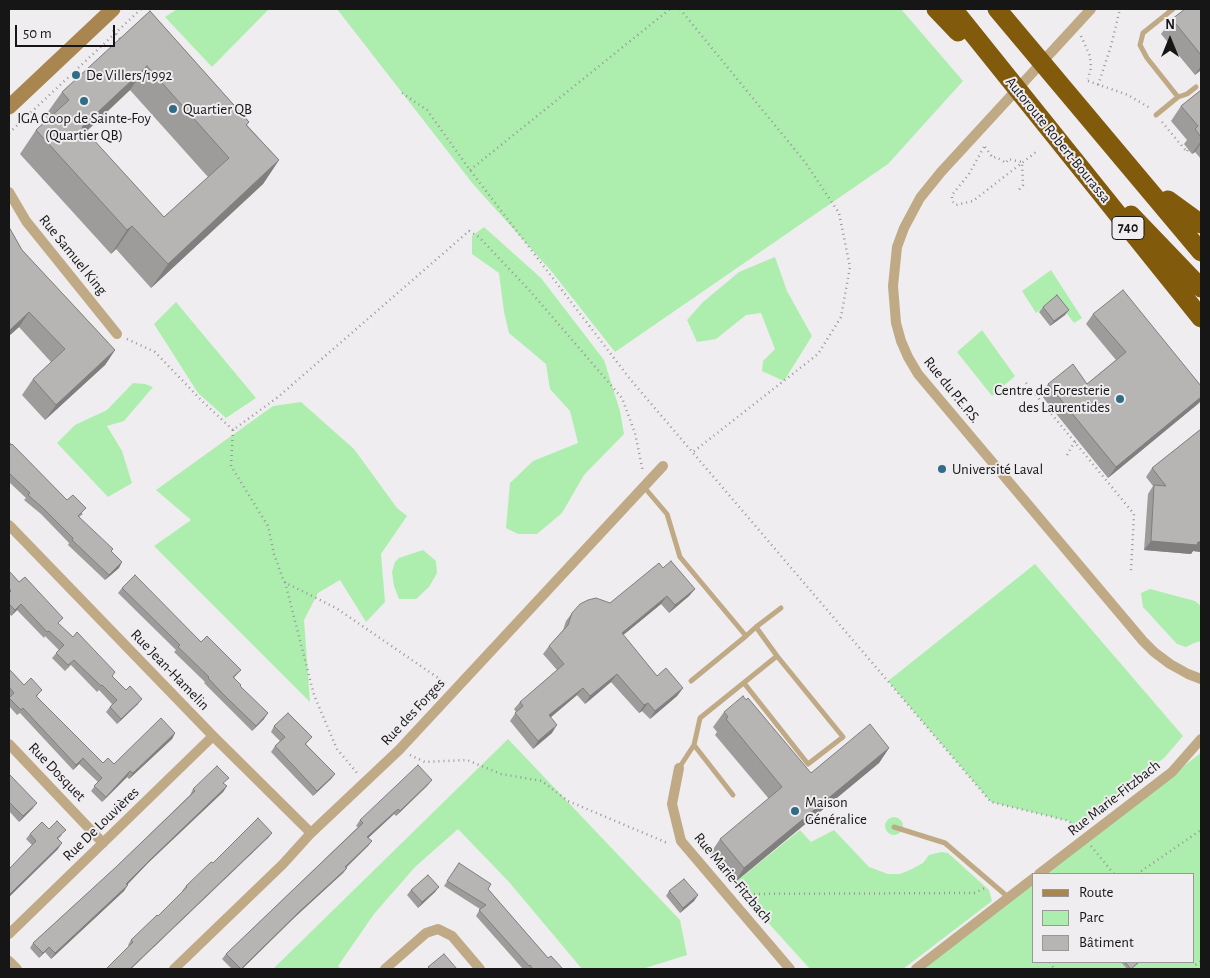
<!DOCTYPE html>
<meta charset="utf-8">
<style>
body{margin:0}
#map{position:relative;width:1210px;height:978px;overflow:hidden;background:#efedf0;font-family:"Alegreya Sans",sans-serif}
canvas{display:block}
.frame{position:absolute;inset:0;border:10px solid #171617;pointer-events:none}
.legend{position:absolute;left:1032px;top:873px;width:162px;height:90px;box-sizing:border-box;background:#efedf0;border:1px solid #999799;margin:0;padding:6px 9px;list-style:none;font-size:15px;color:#171617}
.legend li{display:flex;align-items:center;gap:10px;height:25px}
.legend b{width:25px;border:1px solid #999799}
.north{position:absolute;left:1145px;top:15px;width:50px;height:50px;-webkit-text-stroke:4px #efedf0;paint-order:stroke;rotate:0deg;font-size:14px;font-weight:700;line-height:20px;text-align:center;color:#171617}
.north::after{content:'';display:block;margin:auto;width:18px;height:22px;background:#171617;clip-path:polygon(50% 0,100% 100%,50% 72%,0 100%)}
.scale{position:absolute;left:15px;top:25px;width:100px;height:22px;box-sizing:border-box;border:2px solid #171617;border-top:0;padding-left:6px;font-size:15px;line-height:18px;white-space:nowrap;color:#171617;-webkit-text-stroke:4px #efedf0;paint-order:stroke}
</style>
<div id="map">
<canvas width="1210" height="978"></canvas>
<div class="frame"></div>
<ul class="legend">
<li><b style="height:6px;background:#a9864f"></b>Route</li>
<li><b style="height:14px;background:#adeeae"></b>Parc</li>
<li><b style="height:14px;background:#b7b5b3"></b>Bâtiment</li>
</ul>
<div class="north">N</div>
<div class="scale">50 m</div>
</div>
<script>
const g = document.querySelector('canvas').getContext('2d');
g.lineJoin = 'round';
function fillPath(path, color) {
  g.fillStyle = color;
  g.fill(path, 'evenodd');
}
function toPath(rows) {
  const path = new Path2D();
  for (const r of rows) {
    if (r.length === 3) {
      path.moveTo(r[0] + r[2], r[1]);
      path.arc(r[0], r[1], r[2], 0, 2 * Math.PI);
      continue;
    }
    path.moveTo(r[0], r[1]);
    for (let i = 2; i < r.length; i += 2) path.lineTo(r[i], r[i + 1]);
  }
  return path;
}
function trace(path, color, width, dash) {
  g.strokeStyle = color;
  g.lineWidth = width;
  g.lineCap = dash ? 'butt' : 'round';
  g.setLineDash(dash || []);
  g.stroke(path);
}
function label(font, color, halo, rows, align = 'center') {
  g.font = font + ' "Alegreya Sans",sans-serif';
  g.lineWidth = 4;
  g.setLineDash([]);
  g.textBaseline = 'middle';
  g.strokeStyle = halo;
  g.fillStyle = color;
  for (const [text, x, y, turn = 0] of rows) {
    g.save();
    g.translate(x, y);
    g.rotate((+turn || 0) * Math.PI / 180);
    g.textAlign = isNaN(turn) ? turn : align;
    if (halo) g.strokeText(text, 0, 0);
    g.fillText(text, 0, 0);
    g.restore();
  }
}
const green = toPath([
 [177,9,269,9,212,67,165,17],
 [337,9,901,9,963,81,888,164,615,352,552,272,473,184],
 [484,227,541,278,604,360,620,411,624,434,584,475,562,513,537,534,518,534,506,528,510,483,533,461,578,443,570,411,550,389,546,364,509,333,504,312,499,273,472,254,472,236],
 [775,257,787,291,812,336,784,381,762,371,763,361,775,349,761,313,746,315,716,339,697,342,687,320,703,302,739,272],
 [1051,270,1082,318,1074,323,1055,298,1036,313,1022,291],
 [176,302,256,398,226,418,198,393,154,324],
 [982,330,1015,376,992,396,957,352],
 [133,383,145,384,153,387,124,421,107,426,122,451,132,483,108,497,57,443,75,425,107,410],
 [301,402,354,449,397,508,407,516,381,554,385,602,366,622,340,580,318,593,304,620,310,702,154,546,191,520,156,490,273,406],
 [423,550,436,561,437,573,429,587,416,599,399,599,394,586,392,572,395,562,399,558],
 [1035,564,1183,736,1165,757,1076,829,1069,821,991,802,888,681],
 [1150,589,1195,601,1201,606,1201,641,1194,643,1186,647,1177,644,1143,607,1141,593],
 [508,739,680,920,687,955,642,969,582,969,509,882,458,829,415,867,374,914,338,966,341,969,273,969],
 [1201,753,1201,969,916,969,1034,879,1034,962,1194,962,1194,874,1040,874],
 [894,826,9],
 [800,830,811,842,834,830,869,867,888,874,900,874,912,869,923,863,929,855,941,852,948,853,989,890,992,901,903,969,810,969,733,884]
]);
const path = toPath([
 [680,9,805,162,839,213,850,267,841,317,818,354,693,452],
 [113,30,122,41],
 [1081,36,1090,56,1091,68,1088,79],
 [1088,81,1128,95,1150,108],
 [1098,85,1111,46,1120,9],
 [402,93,427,110,470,170,630,379,991,802,1069,821,1078,831],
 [1162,122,1187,152,1188,149],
 [9,133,141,9],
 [984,147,969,174,952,195,952,201,956,205,973,201,1036,152],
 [985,147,993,158,996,157,1006,163,1008,159,1022,162,1023,185,1018,191],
 [470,170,670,9],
 [127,339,155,352,202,401,233,430,278,397,469,231,479,237,530,291,622,398,635,433,643,472],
 [1026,383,1134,514,1131,571],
 [233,430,231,466,268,526,274,554,284,582,336,608,447,684],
 [1067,455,1074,443,1078,441],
 [285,582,314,695,337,749,358,774],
 [410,755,425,762,467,760,501,774,542,781,568,801,665,842,670,842],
 [1091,846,1114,874],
 [1137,874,1201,830],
 [739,894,974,893,985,888],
 [1050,962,1054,969],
 [1193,969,1194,966,1201,961]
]);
const service = toPath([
 [1173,9,1143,33,1140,45,1147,58,1178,97],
 [1156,115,1178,97,1187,94,1196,87],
 [644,487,667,514,680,557,746,636,756,627,777,656,700,718,694,745,679,768],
 [756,627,781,608],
 [691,681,746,636],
 [744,683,808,764,843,737,777,656],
 [694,745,733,795],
 [894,827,945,843,1008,897]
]);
const minor = toPath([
 [1091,9,941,172,920,198,904,228,897,247,893,286,896,323,901,341,908,357,918,374,1143,641,1154,652,1170,664,1188,674,1201,679],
 [9,192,26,221,117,334],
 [9,525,213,736,311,833],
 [9,744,103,843],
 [679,768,672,804,681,841,790,969],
 [1039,874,1172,772,1201,739],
 [9,934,213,736],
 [9,961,17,969],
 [174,969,283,864,311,833,399,750,663,466],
 [385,969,426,933,438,929,452,936,480,969],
 [916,969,1034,878]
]);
const secondary = toPath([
 [9,107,113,9]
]);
const motorway = toPath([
 [936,9,958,32],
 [953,9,1201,318],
 [997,9,1201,252],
 [1168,200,1201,224],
 [1131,215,1201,288]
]);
const wall = toPath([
 [1201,9,1201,70,1195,75,1161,34,1172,19],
 [150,11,249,122,247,125,279,160,263,184,151,288,116,249,111,254,20,154,36,130,48,119,45,116,62,92],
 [130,90,208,177,164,217,86,132],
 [1201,90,1201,159,1195,152,1192,154,1184,144,1187,140,1171,121,1181,106],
 [9,227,22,250,115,350,105,365,45,420,22,395,33,379,51,362,19,327,9,336],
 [1043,307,1065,315,1050,326,1039,312],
 [1093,314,1201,386,1201,400,1199,403,1108,478,1041,395,1048,384,1087,384,1116,360,1086,324],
 [1201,429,1201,552,1193,551,1191,554,1144,550,1148,494,1153,486,1146,477,1152,468],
 [9,442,67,500,83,514,79,517,112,552,119,568,105,580,68,545,69,543,41,514,24,500,26,498,9,482],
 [663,568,695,589,689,596,669,613,661,604,623,635,657,676,683,688,677,696,650,719,642,711,639,713,611,682,585,704,577,695,551,717,552,733,533,749,510,721,516,712,514,709,520,702,557,670,543,654,549,646,563,630,566,621,572,613,610,603],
 [9,571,59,624,112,677,138,704,117,724,106,712,112,704,99,690,97,692,71,665,65,671,52,658,59,650,45,636,44,638,17,610,11,616,9,613],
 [122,588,241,670,234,678,264,719,252,731,204,683,205,682,174,652,176,650,118,593],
 [9,669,24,685,38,695,37,697,103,763,114,764,175,733,172,739,129,779,127,777,102,802,91,791,98,782,79,764,73,770,20,713,17,715,9,706,9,698,10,697,9,696],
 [724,712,811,773,889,748,879,763,734,883,710,854,720,839,769,799,715,735,717,732,713,727],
 [274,726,312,737,306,744,335,774,331,779,313,796,271,752,275,746,280,741,271,732],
 [9,774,33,808,19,822,9,811],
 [224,784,227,786,223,792,148,863,127,885,124,891,51,959,45,952,39,958,30,948,33,943,116,867,190,795,193,789],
 [428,785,396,816,394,814,368,838,372,841,368,846,346,868,347,868,343,873,295,917,242,969,232,969,222,959,226,954,358,827,356,826,360,820],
 [49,829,62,835,58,839,58,849,9,897,9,869,32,845,26,839,30,834],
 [272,833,268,838,129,946,128,945,131,940,158,916,183,892,182,891,186,886,213,863],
 [459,863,488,889,548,958,563,969,523,969,476,916,480,909,444,886],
 [439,887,435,892,418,908,407,895,411,890],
 [669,891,698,895,694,901,680,913,666,896],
 [1121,962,1140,962,1131,969,1127,969]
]);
const shadedWall = toPath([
 [147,66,130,90,65,151,82,127],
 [1201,66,1201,70,1195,75],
 [1201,141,1201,143,1195,152,1192,154],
 [279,160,263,184,151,288,168,264],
 [132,226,116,249,111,254,127,230],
 [1069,310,1065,315,1050,326,1054,321],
 [29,312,19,327,9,336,9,331],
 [115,350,105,365,45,420,56,405],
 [1201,397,1201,400,1199,403,1108,478,1116,467],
 [1151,541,1201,542,1201,552,1193,551,1191,554,1144,550],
 [122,562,119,568,105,580,109,575],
 [695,589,689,596,669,613,675,605],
 [667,596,661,604,616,641,622,633],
 [21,604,17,610,11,616,15,610],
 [617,674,611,682,585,704,590,696],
 [583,688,577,695,544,723,549,715],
 [683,688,677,696,650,719,655,711],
 [142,699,138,704,117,724,121,719],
 [648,703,642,711,639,713,644,705],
 [268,713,264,719,252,731,256,726],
 [557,725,552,733,533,749,538,741],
 [175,733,172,739,129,779,133,773],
 [889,748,879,763,734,883,744,868],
 [83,758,79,764,73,770,76,765],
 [130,771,127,777,102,802,106,797],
 [335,774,331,779,313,796,317,791],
 [432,780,428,785,396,816,400,811],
 [227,786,223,792,148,863,123,889,126,884,152,858],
 [37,803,33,808,19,822,23,816],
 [398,809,394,814,364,842,367,837],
 [272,833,268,838,131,969,130,969],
 [372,841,368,846,341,872,345,867],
 [62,843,58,849,9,897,9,895],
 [347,868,343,873,295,917,242,969,240,969,299,912],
 [128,885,124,891,51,959,55,953],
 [439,887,435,892,418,908,422,902],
 [698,895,694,901,680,913,683,908],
 [49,947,45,952,39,958,43,953]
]);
const building = toPath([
 [1185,9,1201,9,1201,55,1172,19,1185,9],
 [150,11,249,122,246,125,279,160,168,264,132,226,127,230,36,130,69,100,62,92,150,11],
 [147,66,229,158,164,217,82,127,147,66],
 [1201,90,1201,137,1195,129,1198,126,1181,106,1201,90],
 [9,227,22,250,115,350,56,405,33,379,65,349,29,312,9,331,9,227],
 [1123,290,1201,386,1201,397,1116,467,1048,384,1073,364,1087,384,1126,352,1093,314,1123,290],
 [1057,295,1069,310,1054,321,1043,307,1057,295],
 [1201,429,1201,542,1198,542,1197,545,1151,541,1154,485,1166,486,1152,468,1201,429],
 [9,442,11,445,12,444,67,500,73,495,86,508,78,516,113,549,111,551,122,562,109,575,72,540,73,538,44,509,28,495,30,493,9,473,9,442],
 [671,561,695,589,675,605,667,596,622,633,657,676,666,668,683,688,655,711,648,703,644,705,617,674,590,696,583,688,549,715,557,725,538,741,515,713,523,706,520,702,564,664,549,646,568,625,572,613,580,604,588,600,596,598,610,603,659,563,663,568,671,561],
 [9,571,19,582,25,577,63,618,58,623,73,637,77,632,115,672,112,676,126,690,130,686,142,699,121,719,110,707,117,700,102,685,101,686,74,660,68,665,56,653,64,645,49,631,47,632,21,604,15,610,9,604,9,593,11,591,9,588,9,571],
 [135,575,201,642,207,636,241,670,233,677,241,685,240,686,268,713,256,726,224,695,208,678,209,677,178,647,180,645,122,588,135,575],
 [9,669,24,685,31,678,42,690,36,696,103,763,108,758,114,764,161,718,175,733,133,773,130,771,106,797,94,786,102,778,83,758,76,765,23,708,21,710,9,698,14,693,9,687,9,669],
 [743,696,746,700,748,698,811,773,870,724,889,748,744,868,720,839,782,787,726,719,728,717,724,712,743,696],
 [288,713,312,737,305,744,335,774,317,791,275,746,285,737,274,726,288,713],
 [418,765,432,780,400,811,398,809,367,837,372,841,345,867,347,868,299,912,241,969,226,954,363,823,360,820,418,765],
 [217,766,229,778,223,783,227,786,152,858,126,884,128,885,55,953,49,947,43,953,33,943,116,867,195,791,193,789,217,766],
 [9,774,37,803,23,816,9,802,9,774],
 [258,818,272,833,130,969,106,969,133,942,131,940,157,915,158,916,187,887,186,886,211,862,213,863,258,818],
 [57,821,66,830,57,838,62,843,9,895,9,869,36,841,30,834,42,822,49,829,57,821],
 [459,863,491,884,488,889,548,958,551,956,563,969,533,969,530,965,529,966,479,910,486,905,447,881,459,863],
 [428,875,439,887,422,902,411,890,428,875],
 [684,879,698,895,683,908,669,891,684,879],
 [444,954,457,969,430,969,428,967,444,954],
 [1125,962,1139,962,1131,969,1125,962]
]);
const markers = [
 [76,75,5,"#306c83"],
 [84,101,5,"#306c83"],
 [173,109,5,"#306c83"],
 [1120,399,5,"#306c83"],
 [942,469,5,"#306c83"],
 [795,811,5,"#306c83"]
];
const shields = [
 [1128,228,32]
];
const shieldNames = [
 ["740",1128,228]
];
const poiNames = [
 ["De Villers/1992",86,75],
 ["Quartier QB",183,109],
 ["IGA Coop de Sainte-Foy",84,118,"center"],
 ["(Quartier QB)",84,135,"center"],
 ["Centre de Foresterie",1110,390,"right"],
 ["des Laurentides",1110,407,"right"],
 ["Université Laval",952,469],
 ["Maison",805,802],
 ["Généralice",805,819]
];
const streetNames = [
 ["Autoroute Robert-Bourassa",1058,140,51],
 ["Rue Samuel King",73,255,51],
 ["Rue du P.E.P.S.",952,390,51],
 ["Rue Jean-Hamelin",170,670,46],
 ["Rue des Forges",413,712,-47],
 ["Rue Dosquet",57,772,46],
 ["Rue Marie-Fitzbach",1114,798,-38],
 ["Rue De Louvières",101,824,-44],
 ["Rue Marie-Fitzbach",733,878,50]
];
fillPath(green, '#adeeae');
trace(path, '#979698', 2.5, [1, 4]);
trace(service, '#c0a985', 5);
trace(minor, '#c0a985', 10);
trace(secondary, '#a9864f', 15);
trace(motorway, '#815a0c', 19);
fillPath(wall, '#9d9c9a');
fillPath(shadedWall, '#807f7d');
fillPath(building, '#b7b5b3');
trace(building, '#807f7d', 1);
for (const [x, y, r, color] of markers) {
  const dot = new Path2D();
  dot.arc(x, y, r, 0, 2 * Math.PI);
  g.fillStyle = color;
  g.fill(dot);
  trace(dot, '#efedf0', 2);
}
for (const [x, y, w] of shields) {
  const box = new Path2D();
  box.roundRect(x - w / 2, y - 11.5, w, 23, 4);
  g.fillStyle = '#efedf0';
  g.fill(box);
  trace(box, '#171617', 1);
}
label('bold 14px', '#171617', null, shieldNames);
label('15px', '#171617', '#efedf0', poiNames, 'left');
label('15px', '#171617', '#efedf0', streetNames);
</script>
